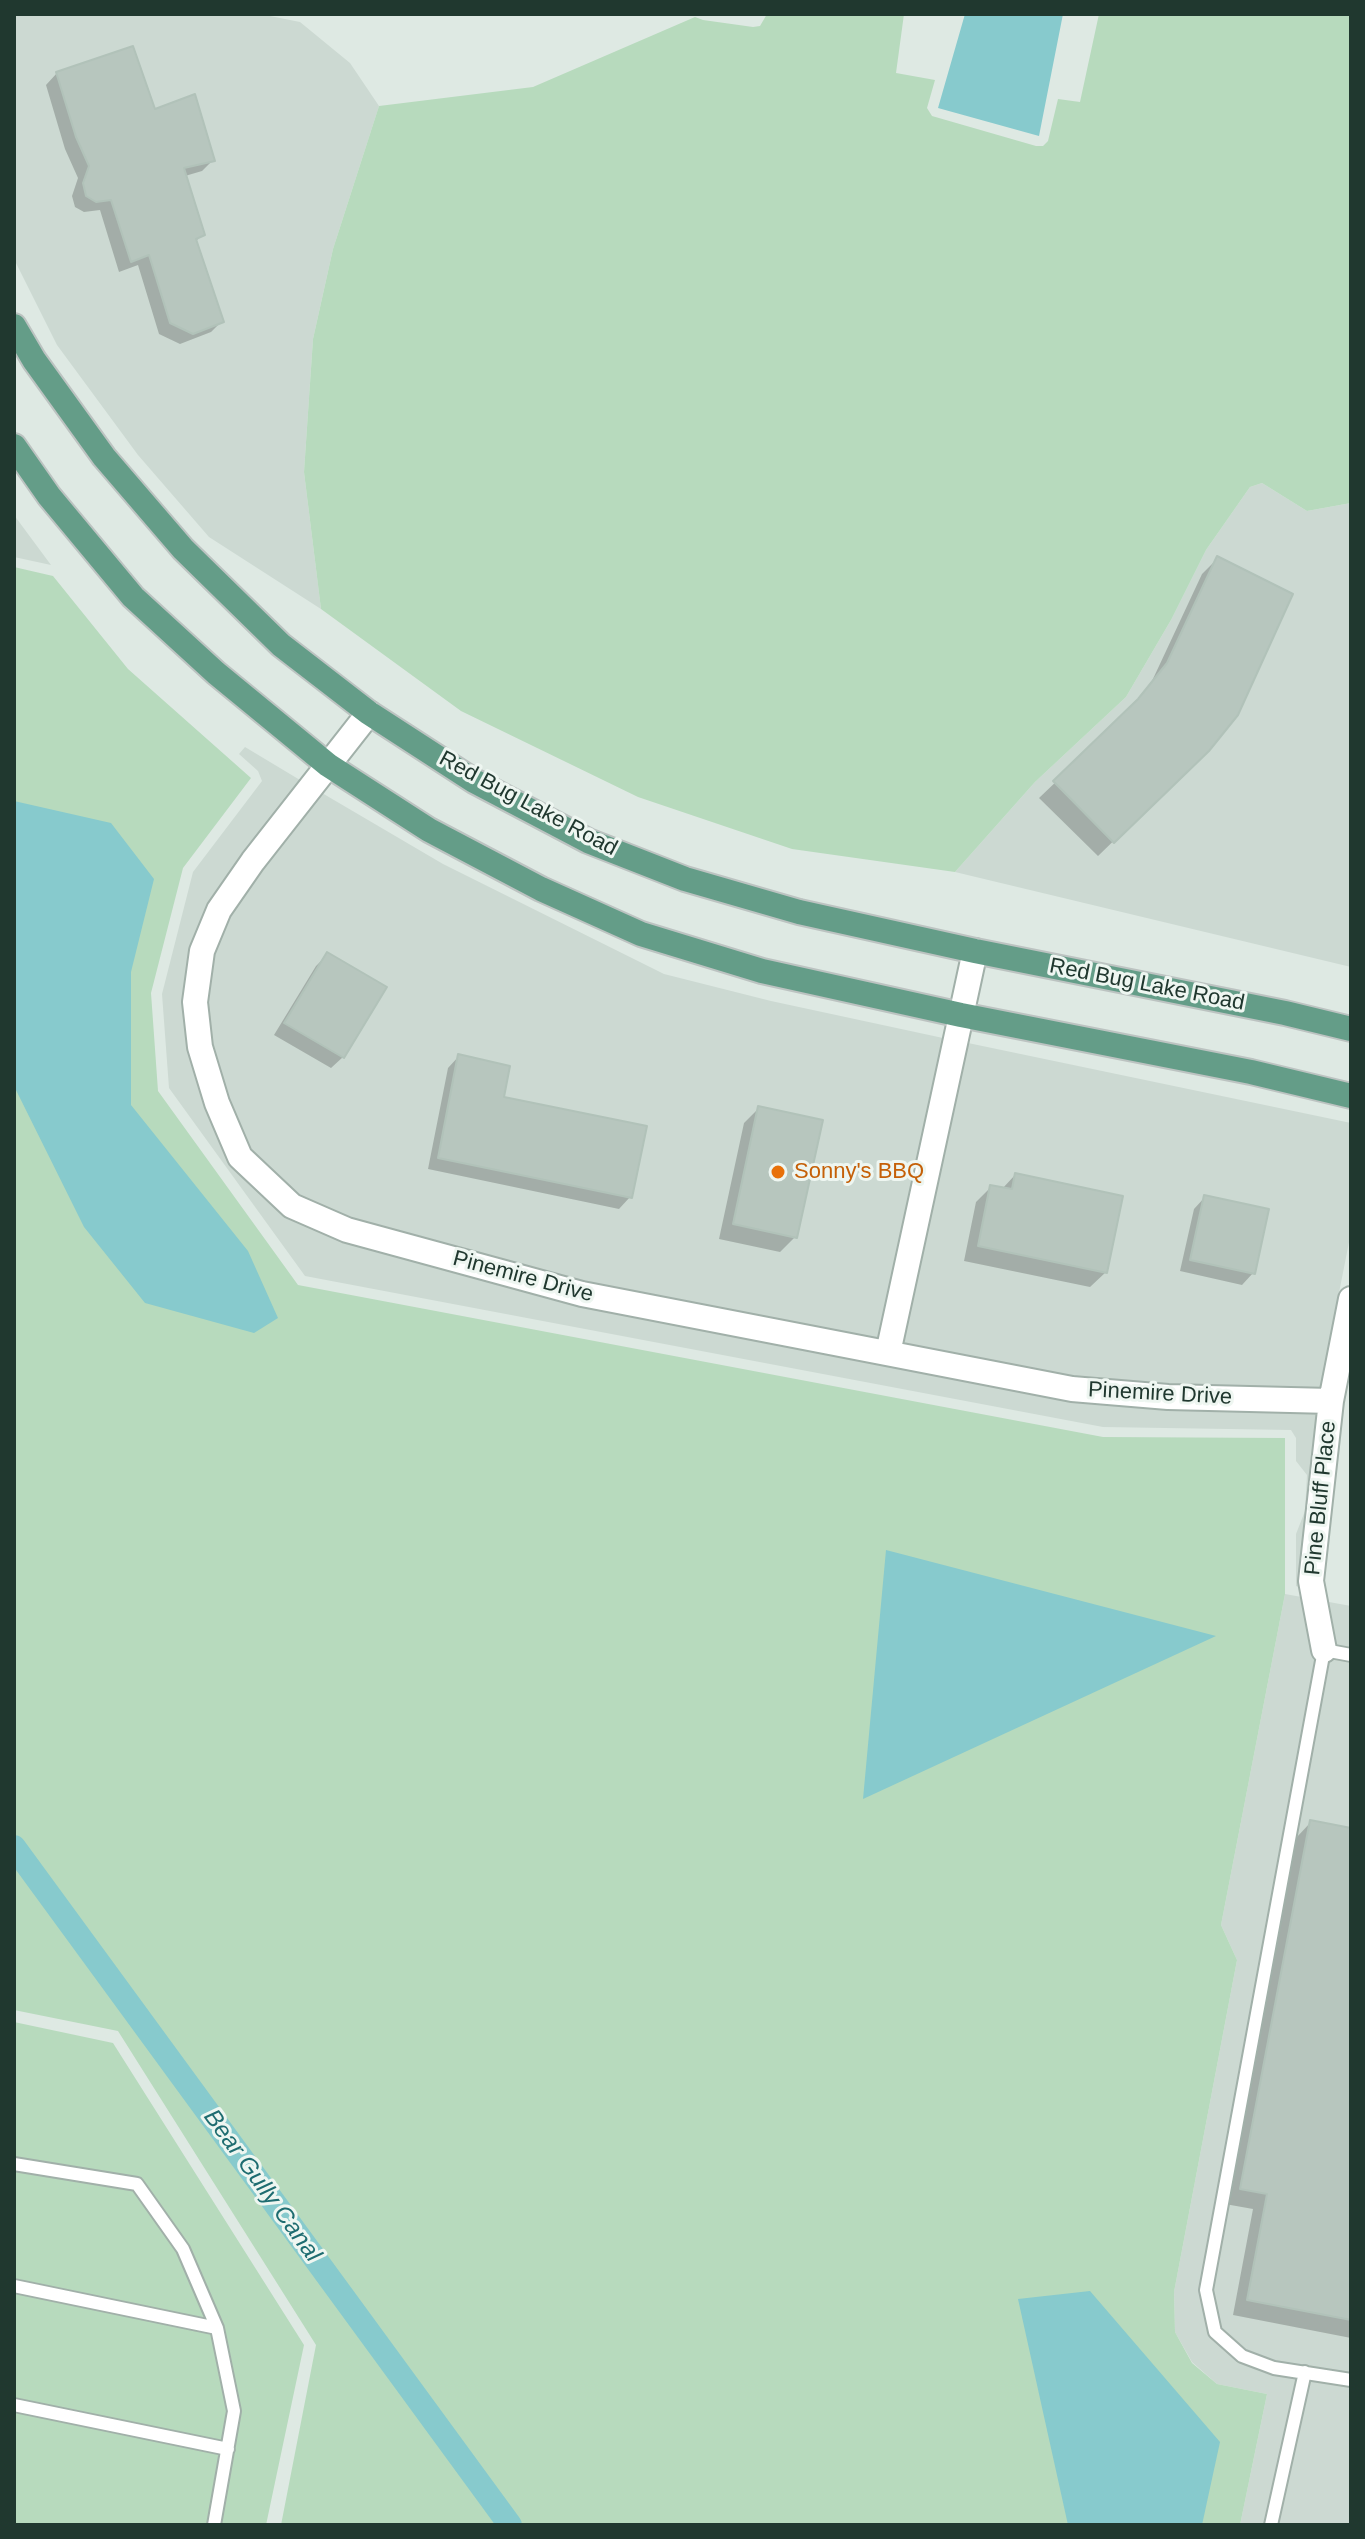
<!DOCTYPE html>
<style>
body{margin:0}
#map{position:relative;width:1365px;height:2539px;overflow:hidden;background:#dee9e3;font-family:Arial,sans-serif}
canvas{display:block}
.frame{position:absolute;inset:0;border:16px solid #20382f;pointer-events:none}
</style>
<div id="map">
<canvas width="1365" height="2539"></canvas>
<div class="frame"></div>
</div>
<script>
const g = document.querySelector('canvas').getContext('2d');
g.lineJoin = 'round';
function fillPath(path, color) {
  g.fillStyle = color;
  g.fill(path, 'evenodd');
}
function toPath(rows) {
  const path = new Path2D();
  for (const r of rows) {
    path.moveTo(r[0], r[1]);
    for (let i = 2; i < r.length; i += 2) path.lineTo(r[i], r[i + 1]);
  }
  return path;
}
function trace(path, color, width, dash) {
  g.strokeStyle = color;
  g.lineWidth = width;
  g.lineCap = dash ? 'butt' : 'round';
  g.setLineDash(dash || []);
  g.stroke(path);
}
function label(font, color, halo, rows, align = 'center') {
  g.font = font + ' Arial,sans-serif';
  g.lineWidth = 6;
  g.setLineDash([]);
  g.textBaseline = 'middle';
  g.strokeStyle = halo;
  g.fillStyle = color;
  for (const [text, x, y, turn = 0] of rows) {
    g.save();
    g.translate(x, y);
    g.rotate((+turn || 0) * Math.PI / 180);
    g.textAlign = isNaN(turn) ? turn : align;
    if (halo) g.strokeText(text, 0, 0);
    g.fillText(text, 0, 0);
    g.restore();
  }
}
const built = toPath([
 [14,14,260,14,300,22,350,63,379,106,333,249,313,339,304,472,321,609,209,537,138,455,57,345,14,259],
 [1262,483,1307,511,1351,503,1351,675,1349,680,1351,683,1351,967,955,872,1035,782,1126,697,1171,620,1206,550,1250,487],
 [14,515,51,565,14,557],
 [245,747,300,780,242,854,208,906,189,949,183,1003,187,1049,205,1105,228,1160,283,1213,1070,1400,1317,1412,1298,1580,1299,1587,1296,1586,1296,1534,1305,1511,1307,1475,1296,1461,1296,1438,1291,1430,1103,1427,305,1276,169,1088,162,994,193,872,262,781,258,771,239,754],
 [322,793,443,864,664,974,771,1001,943,1038,878,1339,584,1283,351,1219,300,1197,251,1151,229,1100,213,1045,208,1003,215,954,231,916,264,868],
 [968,1043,1351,1123,1351,1232,1320,1389,1168,1386,1073,1378,903,1344],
 [1285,1594,1351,1606,1351,2525,1240,2525,1267,2394,1217,2384,1192,2362,1175,2332,1174,2292,1237,1960,1221,1925]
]);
const green = toPath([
 [767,14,904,14,896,73,935,80,927,108,932,116,1036,146,1043,146,1048,141,1058,99,1080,102,1099,14,1351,14,1351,503,1307,511,1262,483,1250,487,1206,550,1171,620,1126,697,1035,782,955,872,792,849,638,797,461,711,321,609,304,472,313,339,333,249,379,106,533,87,695,17,703,20,753,27,760,26],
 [14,567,53,576,128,669,251,778,183,868,151,993,158,1091,298,1285,1103,1437,1285,1438,1285,1594,1221,1925,1237,1960,1174,2292,1175,2332,1192,2363,1217,2384,1267,2394,1240,2525,281,2525,316,2345,118,2031,14,2010],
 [14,2022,113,2043,304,2345,266,2525,14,2525]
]);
const water = toPath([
 [965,14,1063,14,1039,136,938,108],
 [14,801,111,823,154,879,131,972,131,1105,248,1251,278,1318,254,1333,145,1303,84,1227,14,1086],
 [886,1550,1216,1636,863,1799],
 [1090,2291,1220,2442,1202,2525,1068,2525,1018,2299]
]);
const shadow = toPath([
 [57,73,154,111,213,160,202,171,185,176,203,234,195,242,222,321,211,332,180,344,159,334,138,265,119,272,100,210,84,212,75,207,72,196,78,178,65,149,46,85],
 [1217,559,1191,766,1098,856,1039,798,1126,715,1152,681,1202,574],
 [327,955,343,1057,331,1068,274,1035,316,966],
 [459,1056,502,1099,630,1197,619,1209,428,1169,448,1068],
 [759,1108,795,1237,780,1252,719,1239,744,1123],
 [1015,1175,1106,1272,1090,1287,964,1261,976,1202,991,1187,1002,1189],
 [1205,1197,1253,1273,1242,1285,1180,1271,1194,1209],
 [1311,1822,1351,1830,1351,2338,1233,2315,1253,2209,1225,2204,1296,1838]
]);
const canal = toPath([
 [14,1847,510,2525]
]);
const building = toPath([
 [133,46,155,109,195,94,215,161,184,168,205,235,196,239,224,322,193,334,170,323,149,255,131,262,111,200,96,202,86,196,83,183,89,166,76,137,56,72,133,46],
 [1217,556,1293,594,1238,715,1209,751,1114,843,1053,781,1138,699,1167,663,1217,556],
 [327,952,387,987,344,1058,284,1023,327,952],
 [458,1054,510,1066,504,1097,647,1126,632,1198,438,1158,458,1054],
 [758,1106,823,1120,797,1238,733,1224,758,1106],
 [1015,1173,1123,1196,1107,1273,978,1246,990,1185,1012,1189,1015,1173],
 [1204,1195,1269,1209,1255,1274,1190,1260,1204,1195],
 [1310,1820,1351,1828,1351,2320,1247,2300,1267,2194,1240,2189,1310,1820]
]);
const lane = toPath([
 [1351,1655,1324,1650,1206,2290,1215,2332,1242,2356,1274,2368,1351,2380],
 [14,2164,137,2184,183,2249,217,2328,234,2411,214,2525],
 [14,2286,217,2328],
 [14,2405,228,2449],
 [1271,2525,1305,2372]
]);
const street = toPath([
 [369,713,253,861,219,910,202,951,195,1002,200,1047,217,1103,240,1157,292,1206,347,1230,582,1294,1072,1389,1168,1397,1331,1401],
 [888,1353,975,951],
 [1324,1650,1311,1581,1331,1401,1351,1299]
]);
const primary = toPath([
 [14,326,34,360,104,457,183,549,281,645,369,713,474,781,588,841,685,879,799,912,975,951,1285,1013,1351,1029],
 [14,446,49,496,133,597,216,673,328,765,429,830,541,889,641,934,762,971,961,1015,1251,1072,1351,1096]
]);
const markers = [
 [778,1172,8,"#e8710a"]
];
const streetNames = [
 ["Red Bug Lake Road",528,804,28],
 ["Red Bug Lake Road",1147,985,11],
 ["Pinemire Drive",523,1277,15],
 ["Pinemire Drive",1160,1394,3],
 ["Pine Bluff Place",1321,1498,-84]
];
const foodNames = [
 ["Sonny's BBQ",794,1172]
];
const waterNames = [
 ["Bear Gully Canal",262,2186,54]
];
fillPath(built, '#ccd9d2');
fillPath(green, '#b7dabd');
fillPath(water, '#87cacd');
fillPath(shadow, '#0003');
trace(canal, '#87cacd', 24);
fillPath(building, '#b7c6be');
trace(building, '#b1c2b9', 2);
trace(lane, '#a1b0a9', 16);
trace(street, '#a1b0a9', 28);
trace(primary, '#bcc3c1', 28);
trace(lane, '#fff', 12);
trace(street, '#fff', 24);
trace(primary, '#649d88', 24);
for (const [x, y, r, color] of markers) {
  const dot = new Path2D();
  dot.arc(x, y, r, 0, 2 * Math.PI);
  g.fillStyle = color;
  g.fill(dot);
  trace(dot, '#eef6f1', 3);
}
label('22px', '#20382f', '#eef6f1', streetNames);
label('22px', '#c56008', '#eef6f1', foodNames, 'left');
label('italic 24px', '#1e6c70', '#eef6f1', waterNames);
</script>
